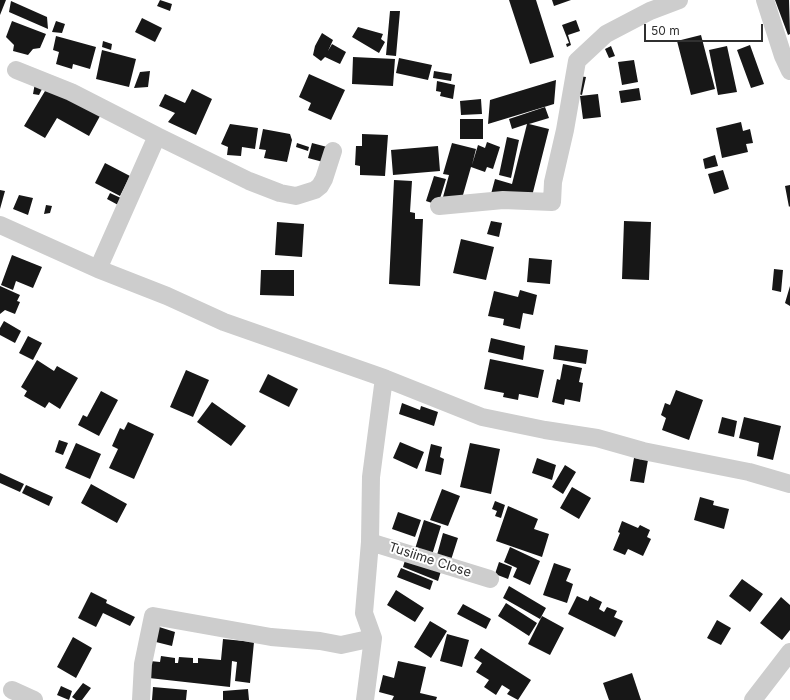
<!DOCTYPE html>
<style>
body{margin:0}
#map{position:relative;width:790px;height:700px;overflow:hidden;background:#fff;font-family:Inter,sans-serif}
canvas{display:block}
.scale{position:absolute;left:644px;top:24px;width:119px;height:18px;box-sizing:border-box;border:2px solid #303030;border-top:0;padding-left:5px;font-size:12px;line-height:14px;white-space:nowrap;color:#303030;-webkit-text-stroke:3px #fff;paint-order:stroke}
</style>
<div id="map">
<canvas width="790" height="700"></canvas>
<div class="scale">50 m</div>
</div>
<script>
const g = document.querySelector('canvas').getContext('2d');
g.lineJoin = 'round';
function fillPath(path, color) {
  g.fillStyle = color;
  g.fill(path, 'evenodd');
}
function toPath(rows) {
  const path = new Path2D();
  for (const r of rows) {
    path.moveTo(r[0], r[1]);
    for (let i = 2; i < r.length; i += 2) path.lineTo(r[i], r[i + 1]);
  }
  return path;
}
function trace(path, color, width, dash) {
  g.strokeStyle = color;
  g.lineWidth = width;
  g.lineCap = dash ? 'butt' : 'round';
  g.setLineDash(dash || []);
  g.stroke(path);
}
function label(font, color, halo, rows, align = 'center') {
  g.font = font + ' Inter,sans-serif';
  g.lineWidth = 4;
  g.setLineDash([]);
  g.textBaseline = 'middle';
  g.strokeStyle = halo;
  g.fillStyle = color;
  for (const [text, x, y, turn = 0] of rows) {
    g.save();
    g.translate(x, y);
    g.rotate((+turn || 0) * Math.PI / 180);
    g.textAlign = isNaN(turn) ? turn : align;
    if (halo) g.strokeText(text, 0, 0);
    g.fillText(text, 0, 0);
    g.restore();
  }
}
const building = toPath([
 [0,0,6,0,0,15],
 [160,0,172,4,170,11,157,6],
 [509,0,536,0,554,57,530,64],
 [552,0,571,0,554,6],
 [775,0,789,0,790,34,788,35],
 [11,1,47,17,48,29,9,12],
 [390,11,400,11,396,56,386,55],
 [142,18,162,28,155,42,135,32],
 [576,20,580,31,568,35,571,45,567,47,566,44,569,43,562,25],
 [12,21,46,34,40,48,33,49,28,55,13,51,14,45,6,37],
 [56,21,65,24,62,33,52,32],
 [358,27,383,34,381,39,385,42,379,53,352,37],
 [322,33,333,40,328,51,332,44,346,52,340,64,325,57,321,61,313,55,315,46],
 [701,35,715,89,691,95,677,41],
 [56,36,96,47,90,69,73,64,72,69,56,64,59,52,53,50],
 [103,41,112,44,111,50,102,47],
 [750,45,764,84,751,88,737,50],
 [611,46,615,56,609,58,605,49],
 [727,46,737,92,718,95,709,50],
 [102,50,136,59,129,87,96,79],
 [353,57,395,59,393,86,352,84],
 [399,58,432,65,428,80,396,73],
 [634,60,638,82,622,85,618,62],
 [150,71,148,87,134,88,140,72],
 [434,71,452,74,451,81,433,78],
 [309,74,345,90,331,120,308,110,311,103,299,97],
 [578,76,586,77,582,95,575,93],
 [556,80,554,104,488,124,490,100],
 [437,81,455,85,453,99,440,96,441,92,436,91],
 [35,83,43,87,39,95,33,94],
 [48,86,100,116,89,136,57,118,45,138,24,126],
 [639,88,641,100,621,103,619,91],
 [192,89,212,99,196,135,168,122,175,113,159,106,165,94,185,103],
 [598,94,601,117,583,119,580,96],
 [481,99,482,114,461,115,460,101],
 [545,107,549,118,529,124,549,129,530,204,491,194,495,179,512,184,527,124,512,129,509,119],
 [460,119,483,119,483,139,460,139],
 [741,122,743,131,750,129,753,143,746,144,748,152,722,158,716,128],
 [230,124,258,128,255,149,242,147,241,156,227,155,228,147,221,144],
 [263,129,290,134,292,140,287,162,264,158,266,150,259,149],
 [362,134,388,135,385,176,360,175,360,166,355,165,356,146,362,146],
 [507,137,519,140,511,178,499,175],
 [487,142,500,147,493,169,487,167,485,172,471,167,461,202,443,197,449,175,443,174,452,143,476,149,472,165,478,145,485,148],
 [297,143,309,147,308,151,296,147],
 [312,143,327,147,323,162,308,158],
 [438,146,440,171,393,175,391,150],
 [715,155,718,166,705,169,703,159],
 [105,163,130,176,120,196,95,183],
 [723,170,729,189,714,194,708,174],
 [434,176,446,179,438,205,426,201],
 [394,180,412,181,410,212,415,213,415,219,423,219,420,286,389,284],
 [790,185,790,206,789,207,785,186],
 [0,190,5,191,0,209],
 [110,193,123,199,120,206,107,199],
 [19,195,33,198,28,215,13,209],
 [46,205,52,206,50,213,44,214],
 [491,221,502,223,499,237,487,234],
 [624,221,651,222,649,280,622,279],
 [277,222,304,224,302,257,275,255],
 [461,239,494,247,486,280,453,273],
 [12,255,42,267,33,288,16,281,13,290,1,285],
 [529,258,552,260,550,284,527,282],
 [774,269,783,270,781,292,772,290],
 [261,270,294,270,294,296,260,295],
 [0,286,20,295,17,301,20,302,15,314,5,310,0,314],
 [790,286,790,306,785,303],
 [520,290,537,295,533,315,523,313,520,329,503,325,504,319,488,316,494,291,518,297],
 [4,321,21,331,15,343,0,335,0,328],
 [28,336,42,343,33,360,19,353],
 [491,338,525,346,523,360,488,352],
 [555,345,588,350,586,364,553,359],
 [490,359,544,370,538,398,519,394,518,400,503,397,504,393,484,389],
 [37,360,54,371,57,366,78,378,60,409,49,402,45,408,24,396,27,391,21,387],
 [563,364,582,368,579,382,583,383,580,402,565,399,564,405,552,402,557,379,560,380],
 [186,370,209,380,193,417,170,407],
 [268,374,298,389,289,407,259,392],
 [676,390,703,400,689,440,662,430,666,418,661,415,665,403,670,405],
 [101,391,118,400,99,436,78,425,83,415,87,417],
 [212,402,246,426,231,446,197,422],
 [402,403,420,410,421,406,438,412,434,426,399,414],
 [722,417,737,421,734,437,718,433],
 [744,417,781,426,773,460,757,456,759,443,739,438],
 [128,422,154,434,134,479,109,468,118,449,112,446,120,428,124,430],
 [59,440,68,443,63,455,55,452],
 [400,442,424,452,417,469,393,458],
 [76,443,101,454,90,479,65,468],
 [470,443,500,449,491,494,460,487],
 [431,444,442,447,440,457,444,459,441,475,425,471],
 [537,458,556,465,552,480,532,473],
 [634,458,648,460,644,483,630,481],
 [565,465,576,472,563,494,552,487],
 [0,473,24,484,20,492,0,483],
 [91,484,127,504,117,523,81,503],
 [26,485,53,497,49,506,22,493],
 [572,487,591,498,579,519,560,508],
 [442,489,460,496,448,526,430,520],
 [700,497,714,501,713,505,729,509,724,529,694,520],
 [495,501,505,505,501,518,495,516,497,511,492,509],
 [508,506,538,519,534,529,549,534,542,557,496,541],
 [398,512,421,520,415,537,392,529],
 [424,520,441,526,432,555,415,549],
 [622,521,638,528,640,525,650,530,647,537,651,539,643,556,628,549,625,555,613,550,620,533,618,532],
 [443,533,458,538,451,560,437,555],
 [510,547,540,561,530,585,513,577,517,568,504,562],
 [406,557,441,571,438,581,403,567],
 [499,562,512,567,508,579,495,574],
 [554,563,571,569,566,581,573,584,567,603,543,595],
 [401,568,433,581,430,590,397,577],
 [742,579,763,594,750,612,729,596],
 [509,586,546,608,540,619,503,598],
 [396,590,424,608,415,622,387,605],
 [91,592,107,600,106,603,135,617,130,626,103,613,96,627,78,618],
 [577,596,588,601,590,596,602,602,599,609,604,612,607,607,617,611,614,617,623,621,615,637,568,614],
 [781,597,790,605,790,630,782,640,760,623],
 [506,603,537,623,529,636,498,616],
 [463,604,491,619,486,629,457,614],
 [542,616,564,628,550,655,528,644],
 [717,620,731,628,721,645,707,638],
 [430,621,447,631,431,658,414,647],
 [156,626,175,632,172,646,152,641],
 [447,634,469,640,462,667,440,661],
 [73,637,92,648,76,678,57,667],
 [223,639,254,642,250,683,235,681,237,662,232,661,230,687,149,678,150,661,160,662,161,656,175,658,175,663,178,663,179,657,193,658,193,663,198,663,198,658,221,660],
 [481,648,531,680,518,700,507,694,510,690,502,685,496,695,484,687,489,680,476,672,482,663,474,658],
 [398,661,426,667,420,693,437,697,436,700,392,700,394,696,379,692,383,675,394,678],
 [632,673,641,700,609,700,603,683],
 [83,683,91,688,82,700,76,700,72,697],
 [61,686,72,691,69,700,57,695],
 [153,687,187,690,186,700,152,700],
 [248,689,249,700,223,700,223,691]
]);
const minor = toPath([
 [765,0,783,56,790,71],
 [16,70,71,92,157,136,98,269],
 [157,136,249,181,280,193,296,196,315,190,320,186,324,179,333,151],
 [439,206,503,200,552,202,553,182,565,130,577,61,606,34,650,11,679,0],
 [0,225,98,269,167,296,224,322,384,378,482,417,545,430,597,438,643,451,749,472,790,484],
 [370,542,490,579],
 [12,690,34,700],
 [141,700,143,664,153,616,271,637,320,641,341,645,373,638],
 [365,700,373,638,364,613,370,542,371,477,384,378],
 [753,700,790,652]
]);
const streetNames = [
 ["Tusiime Close",430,560,18]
];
fillPath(building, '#171717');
trace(minor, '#cdcdcd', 18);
label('13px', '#303030', '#fff', streetNames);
</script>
